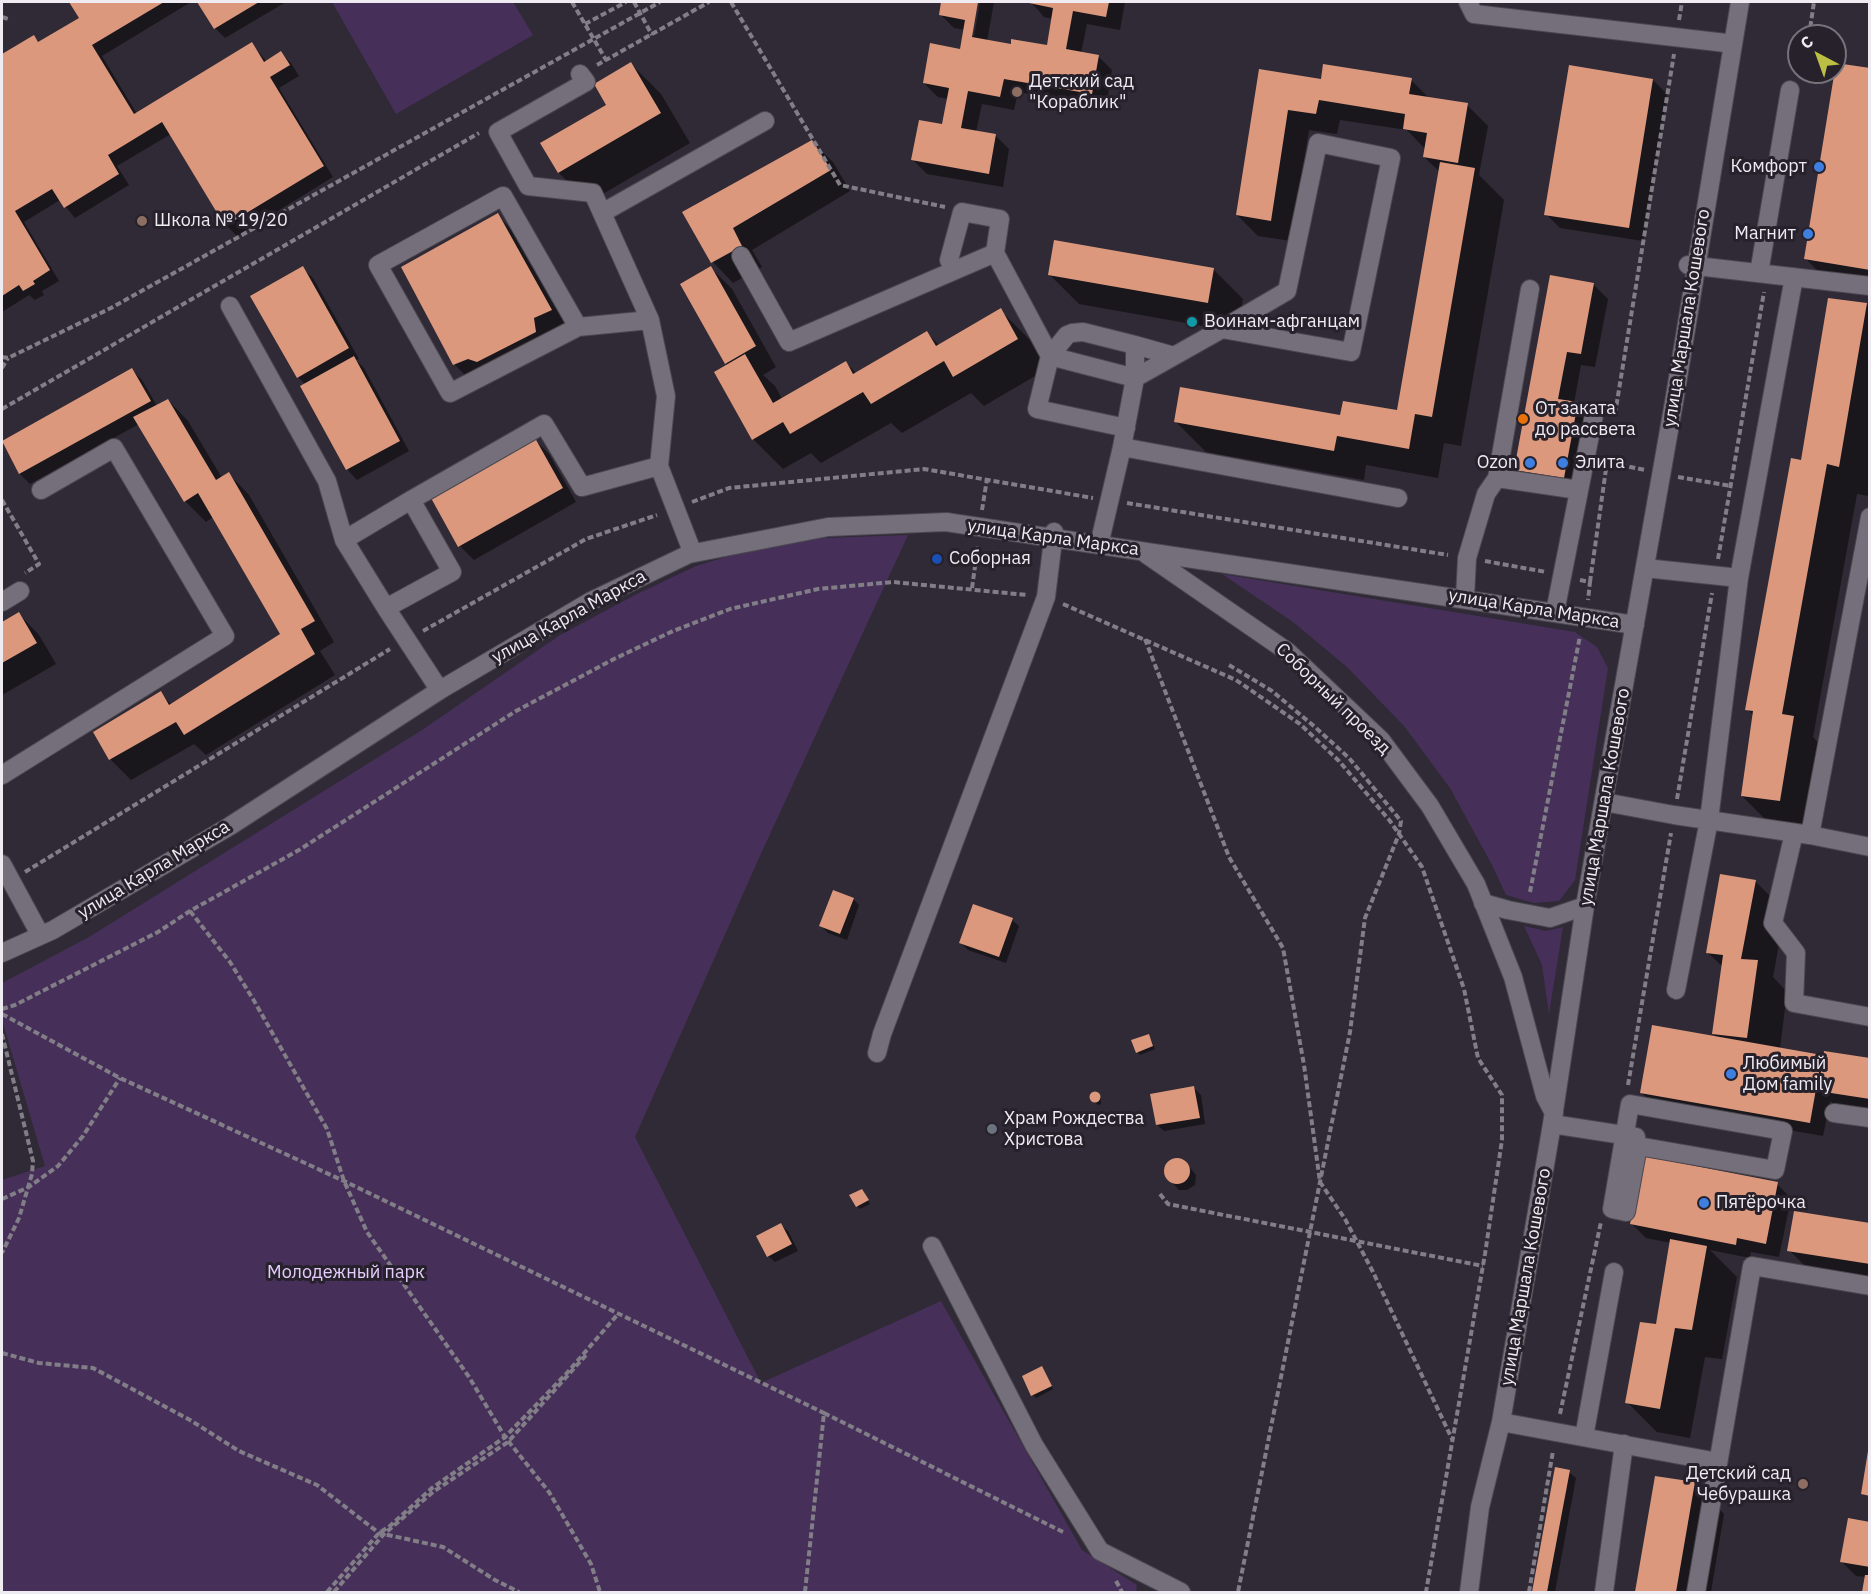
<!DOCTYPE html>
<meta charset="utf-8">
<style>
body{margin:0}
#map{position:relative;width:1871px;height:1594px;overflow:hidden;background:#2f2a35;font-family:"IBM Plex Sans",sans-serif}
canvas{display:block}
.frame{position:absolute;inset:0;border:3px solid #eeebf2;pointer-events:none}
.north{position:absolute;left:1787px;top:24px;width:60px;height:60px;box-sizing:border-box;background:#26212b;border:2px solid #76727b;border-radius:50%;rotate:319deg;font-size:16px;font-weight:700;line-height:24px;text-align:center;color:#eeebf2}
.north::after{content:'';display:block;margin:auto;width:21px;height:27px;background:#bcbf44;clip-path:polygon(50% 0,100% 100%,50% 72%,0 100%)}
</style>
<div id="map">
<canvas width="1871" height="1594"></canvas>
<div class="frame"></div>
<div class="north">С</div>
</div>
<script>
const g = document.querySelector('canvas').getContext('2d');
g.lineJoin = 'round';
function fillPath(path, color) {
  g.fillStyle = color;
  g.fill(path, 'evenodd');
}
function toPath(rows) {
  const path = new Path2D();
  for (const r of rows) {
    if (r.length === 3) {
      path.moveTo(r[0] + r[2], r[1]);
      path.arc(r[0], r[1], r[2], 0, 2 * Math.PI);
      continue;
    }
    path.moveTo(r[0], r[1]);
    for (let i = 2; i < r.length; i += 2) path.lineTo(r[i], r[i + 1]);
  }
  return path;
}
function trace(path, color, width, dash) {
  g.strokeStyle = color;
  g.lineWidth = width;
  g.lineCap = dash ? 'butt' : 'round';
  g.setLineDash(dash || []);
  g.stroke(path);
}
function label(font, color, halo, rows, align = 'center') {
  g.font = font + ' "IBM Plex Sans",sans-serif';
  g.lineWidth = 6;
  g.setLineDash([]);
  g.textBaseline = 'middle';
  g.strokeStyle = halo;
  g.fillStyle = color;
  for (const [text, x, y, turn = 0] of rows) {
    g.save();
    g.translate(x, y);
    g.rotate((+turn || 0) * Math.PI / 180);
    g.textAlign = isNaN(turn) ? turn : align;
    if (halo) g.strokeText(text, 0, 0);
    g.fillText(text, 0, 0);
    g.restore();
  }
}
const green = toPath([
 [332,2,513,2,533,35,396,114],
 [908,535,759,858,635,1137,761,1383,941,1301,1082,1550,1137,1585,1136,1592,2,1592,2,1180,45,1166,2,1020,2,983,89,937,422,730,560,635,637,594,696,566,769,544,824,538],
 [1222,574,1575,632,1597,647,1608,668,1575,880,1559,901,1534,903,1506,895,1492,865,1450,788,1404,726,1347,667,1293,622],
 [1524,926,1546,931,1563,927,1549,1014,1542,965]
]);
const shadow = toPath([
 [70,2,191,2,102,56,137,114,252,44,267,62,281,53,291,63,299,76,279,88,333,177,237,236,226,225,171,134,117,166,129,185,75,218,60,200,24,222,59,281,42,291,44,295,35,300,29,295,2,312,2,56,33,37,40,43,81,18],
 [198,2,286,2,225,38,215,28],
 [943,2,977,2,971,35,974,36,980,2,994,2,987,41,1012,46,1048,47,1053,19,1044,17,1031,2,1125,2,1120,30,1087,24,1081,53,1098,56,1112,70,1106,107,1018,92,1014,110,982,104,976,132,995,135,1009,149,1003,187,927,174,913,160,943,126,948,99,938,97,924,83,961,50,965,30,954,28,940,14],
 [631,64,661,94,690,143,589,202,559,173,542,143,608,105],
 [1260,70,1322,81,1411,80,1430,99,1467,105,1488,126,1479,175,1504,200,1461,446,1444,443,1438,478,1366,465,1364,480,1206,452,1176,422,1341,417,1398,412,1440,172,1424,157,1425,149,1407,130,1340,120,1337,134,1309,130,1291,241,1258,236,1237,215],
 [1870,70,1870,280,1819,272,1805,258],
 [1653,80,1667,94,1643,241,1560,228,1546,214],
 [812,142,833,162,850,191,752,250,762,267,733,283,713,262,684,213],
 [497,215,511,229,565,324,548,332,549,346,468,378,454,364],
 [302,268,313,278,359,359,356,360,364,368,409,451,357,480,347,469,305,384,298,377],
 [711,268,732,289,776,367,763,375,775,386,782,399,846,363,856,373,927,333,939,345,1000,310,1030,340,1047,369,984,406,971,393,902,433,891,423,821,463,811,453,783,469,753,439,726,363],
 [1213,269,1243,299,1237,332,1079,304,1049,274],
 [1594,285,1608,299,1595,367,1581,365,1574,403,1577,404,1591,418,1578,491,1530,483,1516,469],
 [1867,304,1870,307,1870,489,1868,496,1857,494,1813,737,1823,748,1810,830,1772,826,1742,796,1754,716,1747,709,1802,462],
 [132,370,142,380,157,406,168,400,188,421,222,478,229,474,249,495,334,642,320,651,335,675,206,755,194,744,131,780,110,759,160,693,172,705,282,635,213,517,206,522,185,501,139,424,30,484,20,474,3,442],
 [535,440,549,454,576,502,474,560,460,546,433,498],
 [19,614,39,635,56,664,2,695,2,624],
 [1755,881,1785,911,1773,977,1787,992,1780,1049,1821,1056,1824,1060,1870,1060,1870,1124,1849,1120,1830,1101,1823,1136,1656,1107,1642,1093,1718,1038,1713,1034,1723,967,1708,953],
 [853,899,859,905,847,940,828,933,821,926],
 [1012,920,1019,926,1006,963,968,950,961,943],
 [1149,1035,1155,1049,1140,1055,1137,1052],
 [1194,1088,1201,1095,1205,1124,1164,1131,1157,1125],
 [1092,1094,1098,1095,1101,1098,1101,1104,1098,1105,1092,1100],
 [1179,1160,1187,1164,1196,1175,1195,1185,1187,1190,1179,1190,1166,1176,1166,1167,1171,1161],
 [1777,1184,1791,1198,1779,1257,1751,1252,1750,1258,1710,1250,1737,1277,1722,1359,1705,1357,1690,1438,1657,1432,1627,1402,1658,1326,1671,1243,1646,1238,1632,1224],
 [862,1190,870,1204,860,1209,857,1206],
 [781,1225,788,1231,798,1251,775,1262,768,1256],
 [1870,1225,1870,1289,1819,1280,1789,1250],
 [1042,1368,1053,1389,1036,1398,1033,1395],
 [1556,1469,1569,1472,1576,1478,1555,1592,1533,1592],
 [1656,1478,1694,1484,1724,1514,1711,1592,1637,1592],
 [1870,1523,1870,1592,1864,1592,1866,1577,1856,1576,1842,1562]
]);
const building = toPath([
 [69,2,164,2,92,45,134,114,252,42,264,62,281,51,290,65,270,77,324,166,225,226,162,122,108,155,119,174,64,208,52,189,15,211,50,270,33,281,35,284,23,291,19,285,2,296,2,54,34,35,38,42,79,18],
 [197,2,259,2,214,29],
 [941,2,978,2,972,37,1011,44,1011,39,1047,45,1053,8,1029,3,1029,2,1109,2,1106,17,1073,11,1066,49,1099,55,1092,94,1004,79,1000,97,968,91,961,128,996,134,989,174,911,160,919,120,942,124,949,88,923,83,930,43,960,49,965,20,939,15],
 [631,62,661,113,558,173,540,143,606,105,594,84],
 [1836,63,1870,68,1870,270,1804,259],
 [1323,64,1412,78,1409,94,1468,103,1458,163,1423,157,1427,133,1403,129,1405,114,1319,100,1316,114,1288,110,1271,221,1236,215,1259,69,1321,79],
 [1569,65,1653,79,1629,228,1544,215],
 [812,140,831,170,733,228,742,246,711,263,682,212],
 [1440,162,1475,168,1432,417,1415,414,1409,449,1337,436,1334,451,1174,422,1180,387,1340,415,1343,401,1397,410],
 [498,213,552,310,534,318,536,332,477,362,468,359,453,365,401,267],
 [1054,240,1214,268,1208,303,1048,275],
 [303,266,349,348,297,378,250,296],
 [711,266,756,346,725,364,680,284],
 [1550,275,1594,283,1581,354,1567,352,1558,399,1578,402,1564,478,1514,470],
 [1828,298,1867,303,1839,467,1827,464,1782,714,1794,716,1780,801,1741,796,1753,711,1745,710,1791,458,1801,460],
 [1001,308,1018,339,953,377,944,361,871,404,863,392,790,434,783,422,752,440,714,372,745,354,773,403,846,361,853,374,927,331,936,346],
 [354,356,400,441,346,470,300,386],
 [132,368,151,401,19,474,2,441],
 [168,399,216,480,229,472,315,621,301,629,315,654,184,735,176,722,109,760,93,732,161,691,169,705,280,634,198,493,184,502,133,417],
 [535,438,563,488,458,547,431,498],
 [19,612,37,643,2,663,2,622],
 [1720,874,1756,880,1741,959,1758,960,1747,1038,1712,1034,1723,955,1706,953],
 [833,890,854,898,840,934,819,926],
 [973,904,1013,918,999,957,959,943],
 [1652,1025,1822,1055,1810,1123,1640,1093],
 [1149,1034,1153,1046,1136,1053,1131,1040],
 [1824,1051,1870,1058,1870,1099,1818,1091],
 [1194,1086,1200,1118,1156,1125,1150,1094],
 [1095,1097,5.5],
 [1644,1156,1778,1182,1766,1244,1737,1238,1736,1245,1630,1224],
 [1177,1171,13],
 [862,1189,869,1200,856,1207,849,1195],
 [1794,1211,1870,1223,1870,1264,1787,1251],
 [781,1223,792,1244,767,1257,756,1236],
 [1670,1239,1707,1246,1692,1330,1675,1328,1660,1409,1625,1403,1640,1322,1656,1324],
 [1042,1366,1052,1386,1031,1396,1022,1376],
 [1868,1451,1870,1451,1870,1496,1861,1494],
 [1555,1467,1570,1470,1547,1592,1532,1592],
 [1655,1476,1695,1482,1676,1592,1635,1592],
 [1848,1518,1870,1522,1870,1567,1840,1562],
 [1865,1575,1870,1575,1870,1592,1862,1592]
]);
const path = toPath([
 [572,2,606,60],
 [634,2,652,35],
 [731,2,840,185,945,207],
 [2,17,8,19],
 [1679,20,1682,2],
 [585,24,626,2],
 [1809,36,1814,2],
 [597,65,709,2],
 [2,357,8,358,111,308,660,2],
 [2,368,8,358],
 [2,409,479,133],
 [1615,414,1674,54],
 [1678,477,1731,486],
 [2,500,39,564,25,573],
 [692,502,729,488,924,469,1093,498],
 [1127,503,1448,555],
 [982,510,987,479],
 [1718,559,1764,292],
 [1485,561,1546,572],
 [1580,580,1590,582,1588,600],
 [1590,582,1607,462,1645,470],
 [972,588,978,545],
 [1063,604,1236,680,1300,724,1339,761,1390,821,1422,867,1464,989,1478,1058,1502,1095,1502,1140,1485,1254,1426,1592],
 [423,631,586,539,657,515],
 [1145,639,1229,857,1283,948,1304,1065,1320,1182,1345,1219,1373,1272,1452,1439],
 [1229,665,1272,691,1315,727,1349,758,1401,821,1399,834,1365,918,1350,1032,1238,1592],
 [1677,799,1712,593],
 [25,872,390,649],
 [1530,892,1580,636],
 [190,911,230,962,253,999,327,1129,344,1181,367,1232,469,1377,505,1437,549,1492,591,1564,600,1592],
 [2,1009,15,1005,158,932,190,911,299,850,516,711,614,659,673,631,730,609,818,589,893,582,1027,595],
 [2,1014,120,1078,344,1181,824,1413],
 [2,1034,33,1161,32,1174,19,1218,2,1253],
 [1628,1085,1671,833],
 [1160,1194,1168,1204,1483,1266],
 [2,1199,29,1187,58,1166,83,1136,120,1078],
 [2,1353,39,1363,93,1368,190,1420,239,1451,317,1485,379,1533,443,1547,495,1580,519,1592],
 [1560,1414,1601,1222],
 [1116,1581,1122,1592],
 [327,1592,379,1533,390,1526,432,1488,505,1437,567,1373,618,1314],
 [334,1592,384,1534,433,1492,508,1442,586,1355],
 [805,1592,824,1413,1065,1533],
 [1529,1592,1553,1451]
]);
const minor = toPath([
 [1468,2,1474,14,1726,43],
 [580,74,586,82,498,132,528,186,593,193,650,320,666,396,659,466,690,546],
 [602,213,765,121],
 [741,256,789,342,995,253,1050,356,1067,335,1072,333,1083,332,1135,345,1135,378,1050,356,1037,409,1126,428],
 [1688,265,1870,286],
 [955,270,949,260,962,212,1000,219,995,253],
 [1759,273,1790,90],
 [230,306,327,481,344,540],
 [578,327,450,393,378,265,503,196,578,327,650,320],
 [1135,345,1174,356],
 [1122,447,1398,498],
 [1497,478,1579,490],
 [1099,545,1122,447,1135,378,1222,329,1351,352,1391,158,1318,143,1287,291,1222,329],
 [1146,554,1288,652,1381,740,1430,806,1476,884,1513,977,1545,1096,1554,1113],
 [1645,568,1739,578,1709,820,1676,990],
 [1739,578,1794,277],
 [1465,598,1467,558,1486,494,1497,478,1530,289],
 [2,602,20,591],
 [386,608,344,540,411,500],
 [1555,612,1594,415],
 [435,683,386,608,452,572,411,500,544,424,582,487,659,466],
 [2,775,225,636,114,448,41,490],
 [1604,802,1674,815,1810,835,1870,517],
 [1794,833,1773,923,1796,953,1794,1003,1870,1017],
 [1810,835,1870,847],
 [2,864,36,927],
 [1483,903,1508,910,1550,918,1585,906],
 [2,953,53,930,230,826,440,690,591,601,689,554,828,527,946,522,1635,625],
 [877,1053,882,1034,1046,597,1054,532],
 [1630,1104,1783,1131,1775,1170,1638,1146,1626,1212,1612,1209,1630,1104],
 [1834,1113,1870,1118],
 [1552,1124,1636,1137],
 [932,1246,1034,1445,1100,1551,1181,1592],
 [1501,1422,1718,1462],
 [1584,1437,1614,1272],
 [1469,1592,1480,1507,1501,1422,1552,1124,1585,906,1674,402,1740,2],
 [1604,1592,1624,1444],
 [1696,1592,1752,1266,1870,1286]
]);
const markers = [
 [1017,92,6,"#8d6e63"],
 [1819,167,6,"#3f7fe0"],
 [142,221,6,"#8d6e63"],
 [1808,234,6,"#3f7fe0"],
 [1192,322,6,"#0f9aa8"],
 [1523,419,6,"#e8710a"],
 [1530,463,6,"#3f7fe0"],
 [1563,463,6,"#3f7fe0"],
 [937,559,6,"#1a4fb4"],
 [1731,1074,6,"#3f7fe0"],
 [992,1129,6,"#6b7280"],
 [1704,1203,6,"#3f7fe0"],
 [1803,1484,6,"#8d6e63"]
];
const poiNames = [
 ["Детский сад",1029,82],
 ["\"Кораблик\"",1029,103],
 ["Комфорт",1807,167,"right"],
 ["Школа № 19/20",154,221],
 ["Магнит",1796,234,"right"],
 ["Воинам-афганцам",1204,322],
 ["От заката",1535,409],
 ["до рассвета",1535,430],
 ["Ozon",1518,463,"right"],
 ["Элита",1575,463],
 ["Соборная",949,559],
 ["Любимый",1743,1064],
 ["Дом family",1743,1085],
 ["Храм Рождества",1004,1119],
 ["Христова",1004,1140],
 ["Пятёрочка",1716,1203],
 ["Детский сад",1791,1474,"right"],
 ["Чебурашка",1791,1495,"right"]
];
const streetNames = [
 ["улица Маршала Кошевого",1687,318,-81],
 ["улица Карла Маркса",1053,538,8],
 ["улица Карла Маркса",1534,609,9],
 ["улица Карла Маркса",569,617,-29],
 ["Соборный проезд",1333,699,44],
 ["улица Маршала Кошевого",1605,797,-80],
 ["улица Карла Маркса",154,870,-31],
 ["улица Маршала Кошевого",1526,1277,-80]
];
const parkNames = [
 ["Молодежный парк",346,1273]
];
fillPath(green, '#463059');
fillPath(shadow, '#0007');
fillPath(building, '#dc987d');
trace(minor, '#4b474f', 20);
trace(path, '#827e87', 4, [6, 3]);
trace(minor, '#746f7b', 18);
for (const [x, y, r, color] of markers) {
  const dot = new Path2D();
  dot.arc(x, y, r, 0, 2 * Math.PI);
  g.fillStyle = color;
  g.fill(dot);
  trace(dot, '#26212b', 2);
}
label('18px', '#eeebf2', '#26212b', poiNames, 'left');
label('18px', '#eeebf2', '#26212b', streetNames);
label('18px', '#e5ccfe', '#26212b', parkNames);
</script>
